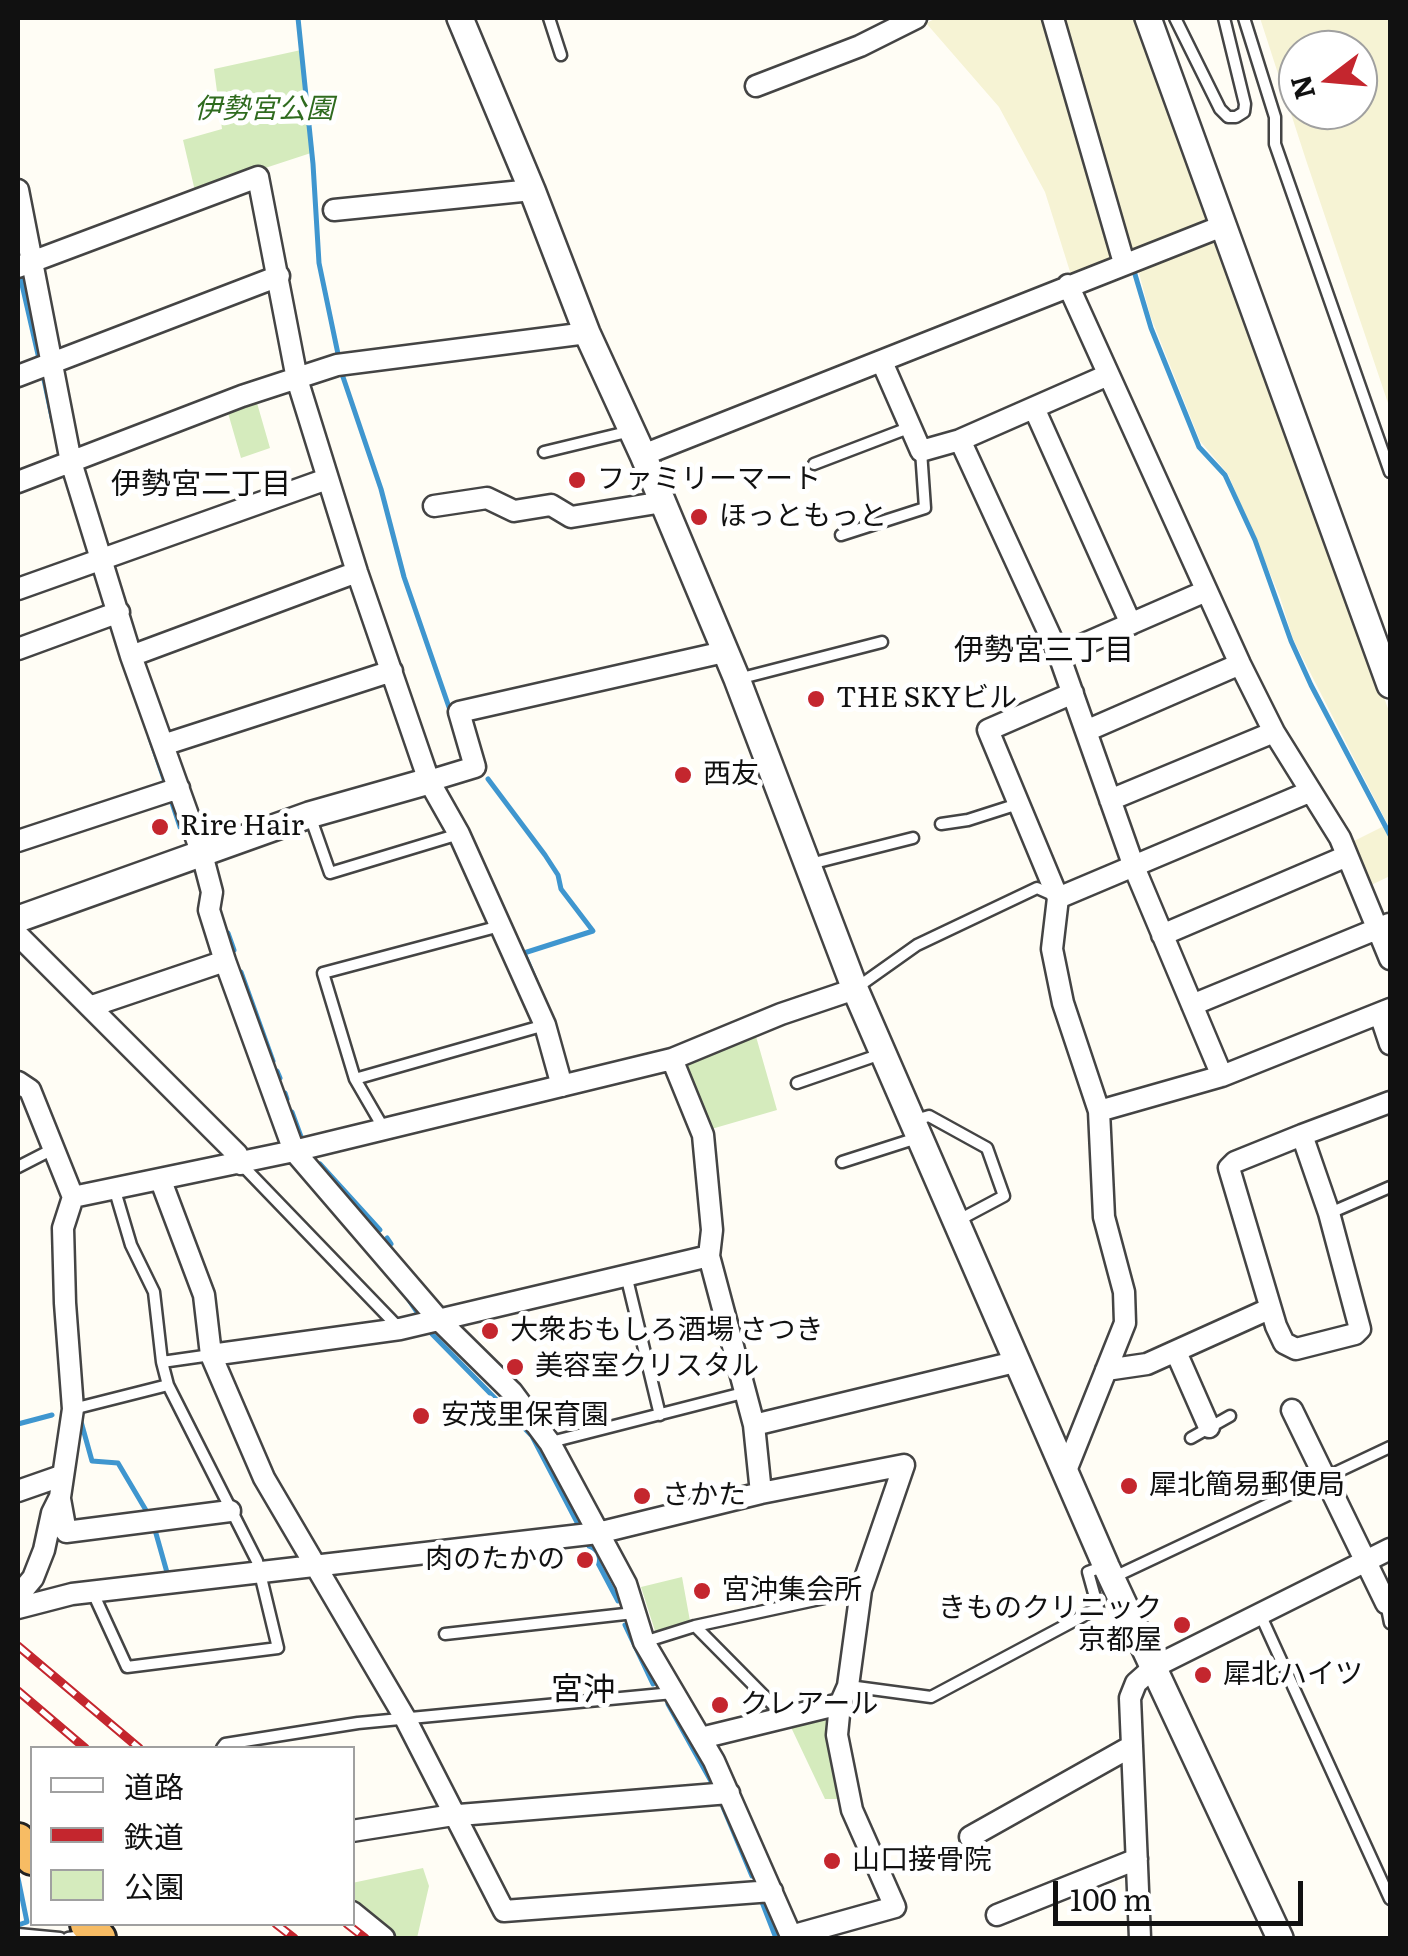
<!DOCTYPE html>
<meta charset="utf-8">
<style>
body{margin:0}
#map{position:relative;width:1408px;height:1956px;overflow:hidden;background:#fffdf5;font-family:Literata,"Noto Sans JP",serif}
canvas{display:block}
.frame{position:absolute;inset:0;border:20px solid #111;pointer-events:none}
.legend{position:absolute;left:30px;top:1746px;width:325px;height:180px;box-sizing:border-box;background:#fff;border:2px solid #a0a0a0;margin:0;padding:12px 18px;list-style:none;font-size:30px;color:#111}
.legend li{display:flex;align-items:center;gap:20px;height:50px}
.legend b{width:50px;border:2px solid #a0a0a0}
.north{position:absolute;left:1278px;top:30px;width:100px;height:100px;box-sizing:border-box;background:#fff;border:2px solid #a0a0a0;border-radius:50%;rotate:254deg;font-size:28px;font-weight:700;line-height:40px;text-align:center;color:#111}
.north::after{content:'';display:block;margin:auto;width:35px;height:45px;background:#c4262e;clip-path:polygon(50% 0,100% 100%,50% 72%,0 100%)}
.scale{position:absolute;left:1053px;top:1881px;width:250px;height:45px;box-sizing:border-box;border:5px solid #111;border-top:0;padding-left:12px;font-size:30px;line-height:35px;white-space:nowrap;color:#111;-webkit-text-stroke:8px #fff;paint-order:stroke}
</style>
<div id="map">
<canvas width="1408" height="1956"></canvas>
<div class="frame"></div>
<ul class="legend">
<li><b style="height:12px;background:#fff"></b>道路</li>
<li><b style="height:12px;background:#c4262e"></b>鉄道</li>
<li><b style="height:28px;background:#d5ebbd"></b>公園</li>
</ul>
<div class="north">N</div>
<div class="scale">100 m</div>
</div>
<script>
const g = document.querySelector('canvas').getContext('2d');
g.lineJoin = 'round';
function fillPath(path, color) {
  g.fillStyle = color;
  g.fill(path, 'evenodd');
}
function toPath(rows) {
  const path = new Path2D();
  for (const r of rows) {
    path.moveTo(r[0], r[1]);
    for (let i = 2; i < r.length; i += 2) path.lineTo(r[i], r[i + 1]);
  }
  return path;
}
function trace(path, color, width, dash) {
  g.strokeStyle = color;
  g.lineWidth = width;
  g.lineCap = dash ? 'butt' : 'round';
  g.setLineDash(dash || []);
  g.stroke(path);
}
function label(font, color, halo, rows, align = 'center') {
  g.font = font + ' Literata,"Noto Sans JP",serif';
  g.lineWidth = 10;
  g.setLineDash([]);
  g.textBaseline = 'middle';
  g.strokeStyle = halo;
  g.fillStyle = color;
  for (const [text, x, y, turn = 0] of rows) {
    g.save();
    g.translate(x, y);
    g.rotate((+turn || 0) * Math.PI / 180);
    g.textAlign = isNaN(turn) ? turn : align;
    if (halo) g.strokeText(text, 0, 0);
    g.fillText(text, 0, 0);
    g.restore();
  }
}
const farmland = toPath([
 [937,18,1043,18,1057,77,1119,260,1072,278,1045,192,999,107,926,23],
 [1062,18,1135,18,1212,218,1208,224,1134,256,1093,130],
 [1260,18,1390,18,1390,409,1306,160],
 [1358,50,1358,110,1298,110,1298,50],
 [1214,238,1219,241,1390,714,1390,829,1293,639,1280,597,1228,474,1200,441,1150,315,1138,269],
 [1384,826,1390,839,1390,876,1369,886,1350,843]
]);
const green = toPath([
 [301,50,314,152,195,191,183,140,222,129,214,69],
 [257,403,270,448,241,458,228,413],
 [755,1033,777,1110,708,1130,681,1064],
 [682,1577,690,1621,655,1631,641,1587],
 [826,1713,830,1720,841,1799,825,1799,789,1723],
 [423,1868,429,1886,417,1938,397,1938,353,1902,352,1883]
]);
const stream = toPath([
 [298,18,313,164,319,263,338,354],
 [1134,271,1151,328,1199,447,1225,475,1255,540,1291,641,1311,685,1390,835],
 [20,276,39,359],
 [342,374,381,489,404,577,451,713],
 [43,375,53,422],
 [150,738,165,782],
 [488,779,545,855,558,875,561,889,593,931,524,953,545,1003],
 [170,797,183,836],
 [228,933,234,950],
 [241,972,273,1061],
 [277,1071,280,1078],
 [285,1093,287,1099],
 [292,1112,303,1142],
 [320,1164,380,1230],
 [387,1238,391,1244],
 [407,1297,419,1315],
 [430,1332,532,1436,579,1526],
 [80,1418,92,1461,118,1463,147,1512],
 [18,1424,52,1415],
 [155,1530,168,1576],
 [589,1546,618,1601],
 [625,1625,653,1684],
 [668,1704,712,1783],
 [723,1807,752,1876],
 [18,1878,27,1922,18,1925],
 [762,1902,776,1938]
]);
const service = toPath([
 [549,18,561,55],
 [1175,18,1220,109,1228,117,1236,117,1244,112,1245,104,1224,18],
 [1244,18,1275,117,1275,144,1390,472],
 [544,452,631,431],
 [814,464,911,427],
 [841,535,925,508,921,451],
 [738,679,882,642],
 [310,816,330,873,459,834],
 [941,824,968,820,1018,804],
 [810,864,913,838],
 [855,989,917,945,1037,888,1055,896],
 [355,1079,545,1025],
 [797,1083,881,1054],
 [912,1121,929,1116,987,1148,1004,1196,957,1221],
 [384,1129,355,1079,323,973,500,926],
 [842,1162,917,1138],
 [241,1164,400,1329],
 [18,1167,55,1148],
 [115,1191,131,1245,154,1292,162,1362,211,1355],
 [1330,1213,1390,1187],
 [626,1275,660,1415],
 [73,1409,168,1385],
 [1191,1438,1230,1416],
 [551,1442,743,1393],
 [1112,1578,1390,1447],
 [93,1593,127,1667,278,1648,257,1561,168,1385,162,1362],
 [1386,1603,1390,1623],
 [1260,1614,1390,1899],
 [695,1626,786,1718],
 [445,1634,634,1613],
 [644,1642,695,1626,861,1590],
 [849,1686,931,1697,1098,1608,1088,1572,1105,1566],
 [222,1748,225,1744,358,1723,673,1693],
 [18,1934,60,1938],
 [68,1938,89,1935]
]);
const minor = toPath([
 [1053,18,1124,263],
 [756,86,860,46,916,18],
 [18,190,71,462,131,656,202,854,212,892,209,910,225,961,294,1151,440,1321,512,1392,550,1443,626,1584,644,1642,714,1761,792,1938],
 [334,210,532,190],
 [18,267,258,177,297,379,357,572,429,781,459,834,545,1025,562,1086],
 [1068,285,1240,664,1274,732,1340,838,1390,959],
 [882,362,921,451,960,440,1108,375],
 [18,376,279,276],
 [1034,408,1131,624],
 [960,440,1059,655,1134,867,1222,1076],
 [643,455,1225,225],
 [18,482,242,396,337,365,587,333],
 [434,506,487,498,514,511,551,505,571,517,663,502],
 [18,589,327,479],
 [18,649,119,612],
 [1059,655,1206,591],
 [131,656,357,572],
 [1086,731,1240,664],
 [163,745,392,671],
 [429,781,475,767,459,712,724,652],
 [1110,800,1274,732],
 [18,841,179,788],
 [1058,898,1309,792],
 [18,935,237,1154,241,1164],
 [1162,935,1347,856],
 [1192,1005,1389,924],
 [92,1006,225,961],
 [1380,1014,1390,1044],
 [672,1059,703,1135,712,1230,709,1256,754,1425,761,1493],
 [18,1082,30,1090,73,1197,63,1228,65,1303,73,1409,60,1497,52,1513,44,1550,33,1578,18,1596],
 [1099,1111,1222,1076,1390,1009],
 [1302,1135,1329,1213,1360,1329,1355,1334,1296,1349,1284,1343,1276,1326,1229,1168,1235,1162,1302,1135,1390,1102],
 [161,1181,204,1295,211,1355,264,1478,405,1718,504,1911,772,1891],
 [73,1197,294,1151,672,1059,781,1014,855,989],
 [1176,1352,1209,1427],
 [211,1355,400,1329,709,1256],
 [1106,1370,1147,1364,1269,1309],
 [1292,1410,1386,1603,1390,1603],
 [754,1425,1019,1361],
 [1065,1473,1125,1323,1124,1292,1104,1217,1099,1111,1063,1003,1052,949,1058,898,988,730,1073,693],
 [18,1491,61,1476],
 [60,1499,66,1532,230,1511],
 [18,1608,72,1594,598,1533,761,1493,904,1465,861,1590,848,1686,840,1704,837,1735,852,1810,895,1907,791,1936],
 [701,1738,840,1704],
 [352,1831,447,1816,729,1793],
 [970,1837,1132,1746],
 [352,1912,384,1938],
 [997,1915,1137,1859],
 [1140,1938,1130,1698,1136,1683,1154,1667,1390,1549]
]);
const tertiary = toPath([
 [460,18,532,190,587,333,643,455,737,679,855,989,1106,1566,1280,1938],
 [1148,18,1390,685],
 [18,919,309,815,429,781]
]);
const trunk = toPath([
 [18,1840,32,1858],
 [87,1924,99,1938]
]);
const rail = toPath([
 [18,1646,139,1748],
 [18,1691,85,1748],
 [276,1924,294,1938],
 [347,1924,365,1938]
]);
const markers = [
 [577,480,10,"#c4262e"],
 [699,517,10,"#c4262e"],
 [816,699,10,"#c4262e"],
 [683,775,10,"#c4262e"],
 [160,827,10,"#c4262e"],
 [490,1331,10,"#c4262e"],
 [515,1367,10,"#c4262e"],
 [421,1416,10,"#c4262e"],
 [1129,1486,10,"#c4262e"],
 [642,1496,10,"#c4262e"],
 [585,1560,10,"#c4262e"],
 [702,1591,10,"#c4262e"],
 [1182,1625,10,"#c4262e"],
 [1203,1675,10,"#c4262e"],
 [720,1705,10,"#c4262e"],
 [832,1861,10,"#c4262e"]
];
const parkNames = [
 ["伊勢宮公園",264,110]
];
const poiNames = [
 ["ファミリーマート",597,480],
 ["ほっともっと",719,517],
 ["THE SKYビル",836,699],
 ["西友",703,775],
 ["Rire Hair",180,827],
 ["大衆おもしろ酒場 さつき",510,1331],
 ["美容室クリスタル",535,1367],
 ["安茂里保育園",441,1416],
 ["犀北簡易郵便局",1149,1486],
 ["さかた",662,1496],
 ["肉のたかの",565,1560,"right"],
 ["宮沖集会所",722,1591],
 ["きものクリニック",1162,1609,"right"],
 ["京都屋",1162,1641,"right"],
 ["犀北ハイツ",1223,1675],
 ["クレアール",740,1705],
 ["山口接骨院",852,1861]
];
const neighbourhoodNames = [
 ["伊勢宮二丁目",201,485],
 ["伊勢宮三丁目",1044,651]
];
const quarterNames = [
 ["宮沖",583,1691]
];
fillPath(farmland, '#f6f3d4');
fillPath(green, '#d5ebbd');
trace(stream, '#3f96cf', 5);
trace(service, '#444', 15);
trace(minor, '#444', 25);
trace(tertiary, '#444', 30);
trace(trunk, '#222', 38);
trace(service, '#fff', 10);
trace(minor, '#fff', 20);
trace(tertiary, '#fff', 25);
trace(trunk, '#f7bc64', 32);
trace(rail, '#c4262e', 9);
trace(rail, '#fff', 5, [15]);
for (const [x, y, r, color] of markers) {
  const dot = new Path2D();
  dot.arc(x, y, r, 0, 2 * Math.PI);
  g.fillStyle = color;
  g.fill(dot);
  trace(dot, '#fff', 4);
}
label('italic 28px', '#2f6b1f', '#fff', parkNames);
label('28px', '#111', '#fff', poiNames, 'left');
label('30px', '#111', '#fff', neighbourhoodNames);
label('32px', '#111', '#fff', quarterNames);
</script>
